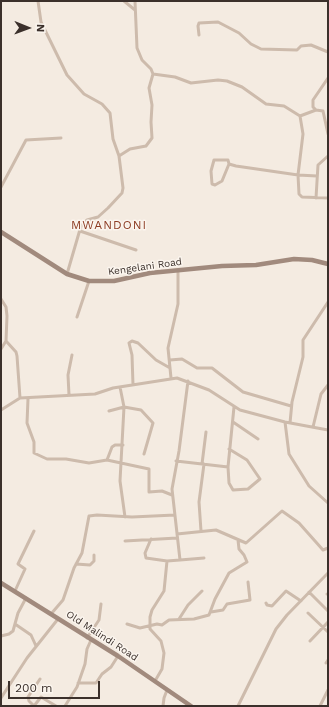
<!DOCTYPE html>
<style>
body{margin:0}
#map{position:relative;width:329px;height:707px;overflow:hidden;background:#f4ebe1;font-family:"Work Sans",sans-serif}
canvas{display:block}
.frame{position:absolute;inset:0;border:2px solid #3b302b;pointer-events:none}
.north{position:absolute;left:8px;top:8px;width:40px;height:40px;-webkit-text-stroke:3px #fbf5ee;paint-order:stroke;rotate:91deg;font-size:11px;font-weight:700;line-height:16px;text-align:center;color:#3b302b}
.north::after{content:'';display:block;margin:auto;width:14px;height:18px;background:#3b302b;clip-path:polygon(50% 0,100% 100%,50% 72%,0 100%)}
.scale{position:absolute;left:8px;top:681px;width:92px;height:18px;box-sizing:border-box;border:2px solid #3b302b;border-top:0;padding-left:5px;font-size:12px;line-height:14px;white-space:nowrap;color:#3b302b;-webkit-text-stroke:3px #fbf5ee;paint-order:stroke}
</style>
<div id="map">
<canvas width="329" height="707"></canvas>
<div class="frame"></div>
<div class="north">N</div>
<div class="scale">200 m</div>
</div>
<script>
const g = document.querySelector('canvas').getContext('2d');
g.lineJoin = 'round';
function toPath(rows) {
  const path = new Path2D();
  for (const r of rows) {
    path.moveTo(r[0], r[1]);
    for (let i = 2; i < r.length; i += 2) path.lineTo(r[i], r[i + 1]);
  }
  return path;
}
function trace(path, color, width, dash) {
  g.strokeStyle = color;
  g.lineWidth = width;
  g.lineCap = dash ? 'butt' : 'round';
  g.setLineDash(dash || []);
  g.stroke(path);
}
function label(font, color, halo, rows, align = 'center') {
  g.font = font + ' "Work Sans",sans-serif';
  g.lineWidth = 3;
  g.setLineDash([]);
  g.textBaseline = 'middle';
  g.strokeStyle = halo;
  g.fillStyle = color;
  for (const [text, x, y, turn = 0] of rows) {
    g.save();
    g.translate(x, y);
    g.rotate((+turn || 0) * Math.PI / 180);
    g.textAlign = isNaN(turn) ? turn : align;
    if (halo) g.strokeText(text, 0, 0);
    g.fillText(text, 0, 0);
    g.restore();
  }
}
const street = toPath([
 [38,1,41,22,67,75,84,94,102,104,110,113,113,139,119,156,123,188,122,193,108,208,98,217,87,220,81,226,67,274],
 [124,1,135,10],
 [199,35,198,26,199,23,218,22,239,33,251,44,261,49,297,50,301,46,311,45,328,52],
 [153,74,175,77,191,83,218,80,227,81,242,87,266,104,284,106,300,116,303,134,298,175,236,166,229,164,228,160,214,160,211,171,212,184,215,185,222,181,229,164],
 [316,110,313,107,313,100,328,78],
 [300,116,316,110,323,111,328,134],
 [119,156,130,149,146,146,152,138,151,122,152,105,149,88,153,74,151,69,142,60,137,48,135,1],
 [317,176,298,175,299,194,302,197,328,198],
 [1,187,26,140,61,138],
 [316,198,318,165,328,156],
 [80,231,136,250],
 [1,299,6,307,7,316,6,341,1,349],
 [77,317,89,281],
 [6,341,16,352,17,356,20,398],
 [170,360,182,359,197,368,212,368,243,392,291,406],
 [171,378,168,348,178,304,178,271],
 [133,385,132,355,129,343,132,341,138,343,156,360,170,368],
 [120,387,124,407,141,410,153,423,144,454],
 [69,395,68,375,72,355],
 [28,399,27,423,34,442,34,453,47,459,66,459,89,463,107,460,149,469,149,492,162,491,172,495],
 [1,410,20,398,95,394,113,388,177,378,209,390,240,410,285,422,328,430],
 [109,411,124,407,120,481,125,517],
 [233,422,258,439],
 [285,422,289,454,309,486,328,503],
 [290,423,292,402,303,357,303,340,328,302],
 [313,427,321,394,328,385],
 [107,460,112,447,115,445,123,445],
 [176,461,228,467,234,407],
 [202,464,206,432],
 [228,467,229,483,233,490,248,489,260,479,247,460,229,449],
 [201,531,199,502,204,464],
 [177,534,216,530,246,543,282,511,299,523,323,550,328,548],
 [151,539,145,553,146,558,167,561,180,560,172,489,179,451,188,381],
 [125,541,177,538],
 [180,560,204,558],
 [76,564,90,565,94,561,94,555],
 [15,591,25,569,18,564,34,531],
 [309,592,328,611],
 [327,594,328,594],
 [266,603,267,605,272,606,286,591,301,601],
 [211,612,223,610,227,604,250,600,248,582],
 [308,613,328,632],
 [51,614,63,600,74,568,82,553,89,516,97,515,132,517,175,515],
 [179,619,188,605,202,591],
 [15,624,31,635,36,646],
 [127,624,140,628,157,624,162,625,169,620,194,619,209,615,215,599,229,573,247,562,244,555,239,549,238,540],
 [1,636,9,634,13,631,18,613,26,598],
 [87,638,99,620,101,604],
 [310,641,328,622],
 [326,663,328,660],
 [155,681,162,669,164,653,161,641,150,629,150,617,152,610,164,591,167,561],
 [78,683,96,683,102,674,111,667,118,656],
 [1,698,27,658,58,619],
 [34,706,29,701,28,697,40,679],
 [34,706,41,697,56,706],
 [65,706,77,687,85,664,87,649,91,640],
 [163,706,164,698,167,690],
 [238,706,276,629,287,615,328,573],
 [320,706,328,690]
]);
const secondary = toPath([
 [1,232,67,274,89,281,114,281,150,273,222,266,256,265,294,259,312,260,328,264],
 [1,583,118,656,191,706]
]);
const streetNames = [
 ["Kengelani Road",145,267,-8],
 ["Old Malindi Road",102,636,33]
];
const quarterNames = [
 ["MWANDONI",109,225]
];
trace(street, '#cdbbac', 3);
trace(secondary, '#a18a7d', 4.5);
label('10px', '#3b302b', '#fbf5ee', streetNames);
g.letterSpacing = '1px';
label('12px', '#8c3b22', '#fbf5ee', quarterNames);
g.letterSpacing = '0px';
</script>
